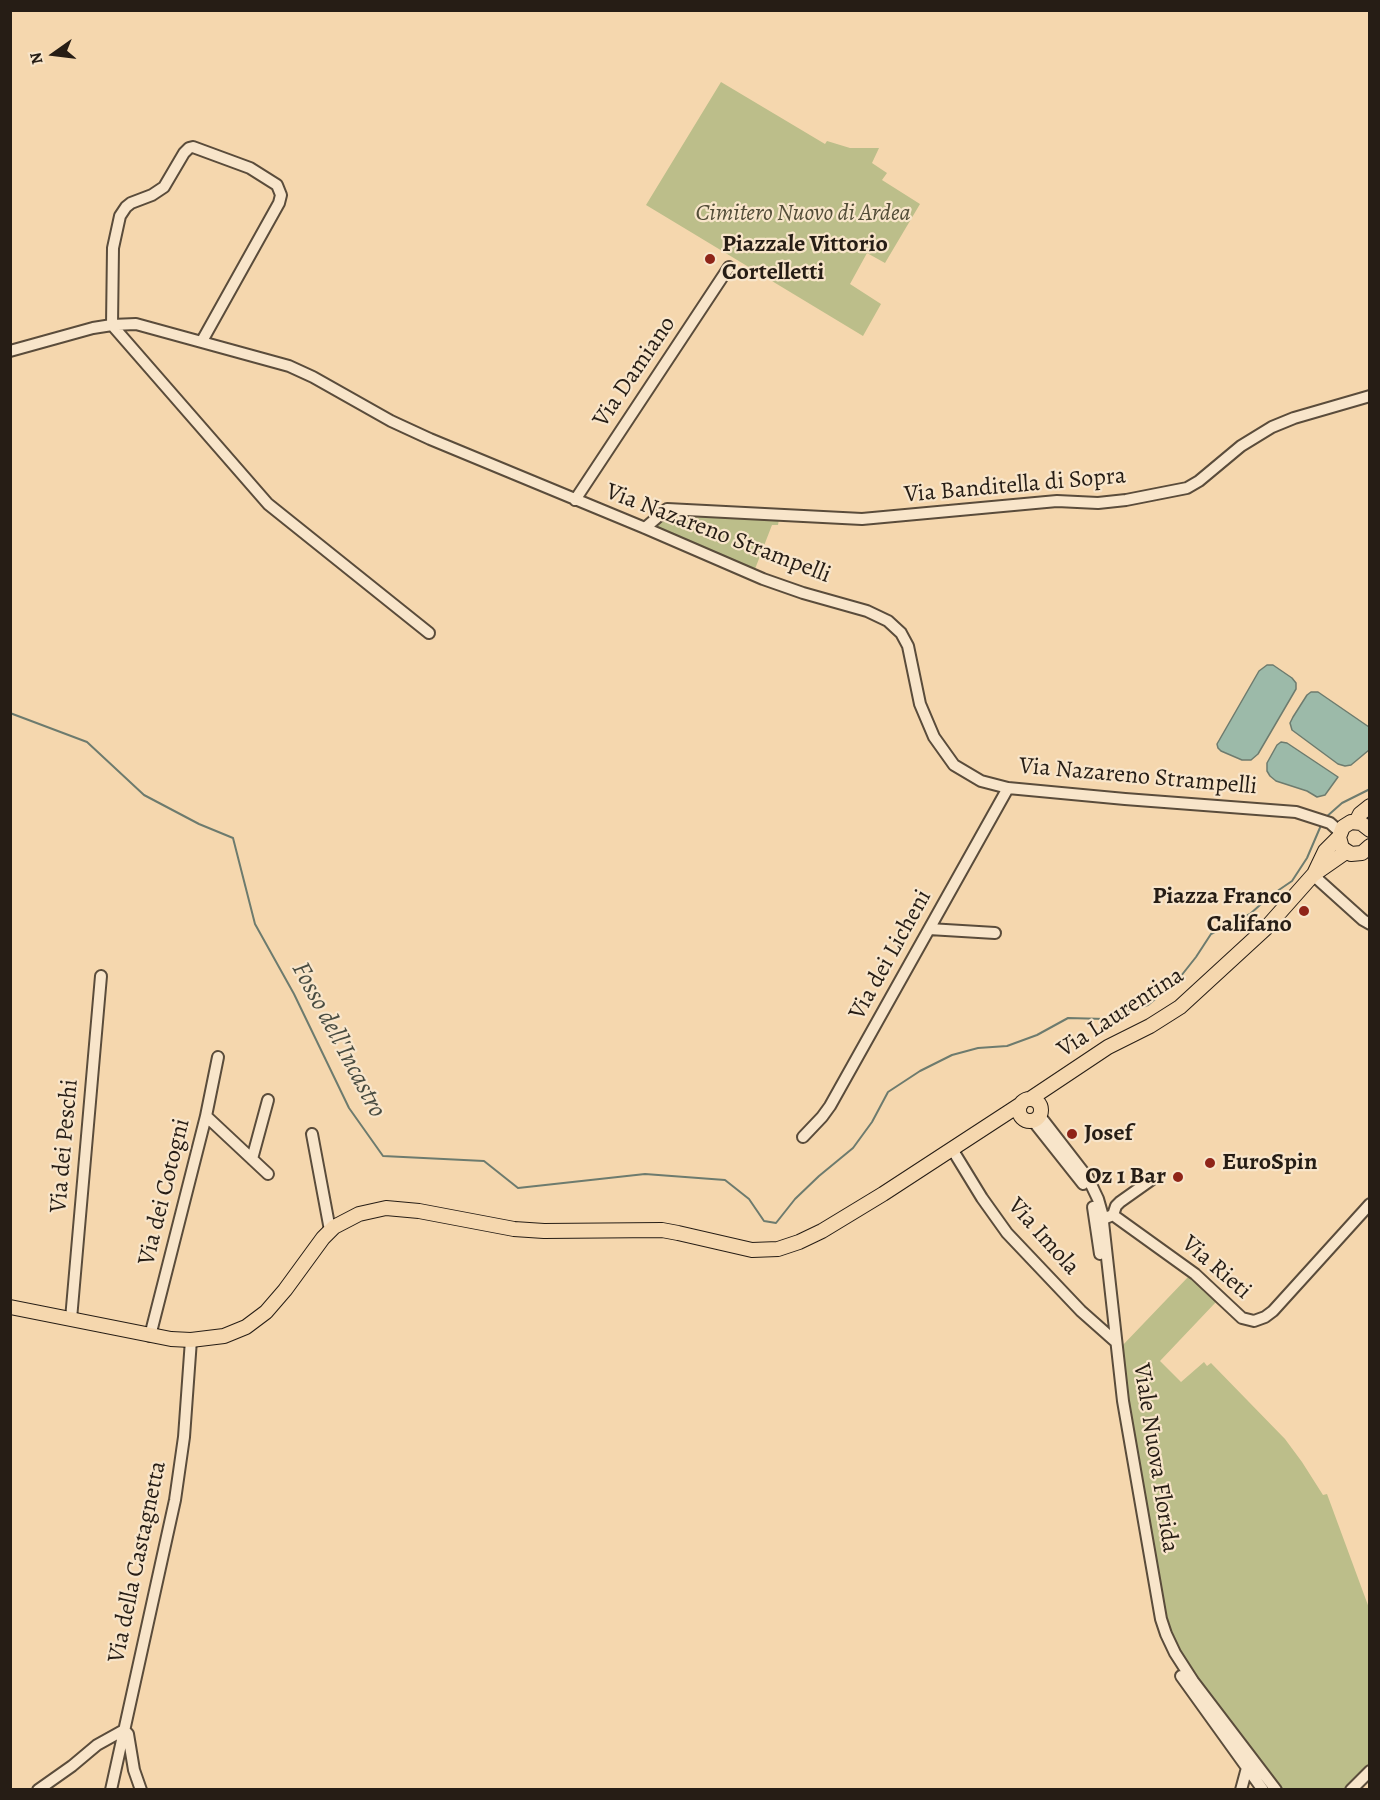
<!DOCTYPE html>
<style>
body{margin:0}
#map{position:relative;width:1380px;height:1800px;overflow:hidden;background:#f5d7ae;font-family:Alegreya,serif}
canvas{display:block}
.frame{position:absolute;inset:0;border:12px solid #261d15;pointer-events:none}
.north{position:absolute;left:24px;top:24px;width:60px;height:60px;-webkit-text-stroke:4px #f8e5ca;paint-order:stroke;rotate:256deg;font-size:16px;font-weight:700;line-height:24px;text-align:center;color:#261d15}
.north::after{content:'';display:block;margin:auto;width:21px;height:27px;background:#261d15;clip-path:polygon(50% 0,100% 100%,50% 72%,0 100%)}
</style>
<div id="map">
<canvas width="1380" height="1800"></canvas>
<div class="frame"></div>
<div class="north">N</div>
</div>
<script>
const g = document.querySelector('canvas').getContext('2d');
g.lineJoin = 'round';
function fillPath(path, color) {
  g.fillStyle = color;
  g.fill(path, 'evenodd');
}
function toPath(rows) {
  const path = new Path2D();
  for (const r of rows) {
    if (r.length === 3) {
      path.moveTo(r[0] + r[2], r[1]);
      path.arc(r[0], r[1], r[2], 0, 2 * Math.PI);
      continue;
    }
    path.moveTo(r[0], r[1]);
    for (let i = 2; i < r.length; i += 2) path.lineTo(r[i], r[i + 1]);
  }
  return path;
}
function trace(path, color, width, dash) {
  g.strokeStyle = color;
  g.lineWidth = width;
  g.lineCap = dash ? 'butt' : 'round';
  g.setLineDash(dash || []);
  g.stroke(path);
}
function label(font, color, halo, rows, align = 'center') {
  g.font = font + ' Alegreya,serif';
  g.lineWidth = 4.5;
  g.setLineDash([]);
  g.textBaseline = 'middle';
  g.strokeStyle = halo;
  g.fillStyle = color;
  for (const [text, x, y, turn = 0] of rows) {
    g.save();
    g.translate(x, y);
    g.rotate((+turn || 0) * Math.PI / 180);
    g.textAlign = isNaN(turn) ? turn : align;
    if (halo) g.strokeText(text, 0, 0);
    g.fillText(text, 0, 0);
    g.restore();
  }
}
const green = toPath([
 [721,82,825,144,827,141,850,148,879,148,872,163,887,173,882,180,920,204,885,263,867,253,850,284,881,304,863,336,646,205],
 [670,513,779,519,778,525,772,525,755,569,654,525],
 [1189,1276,1216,1302,1160,1361,1181,1382,1204,1362,1207,1366,1211,1363,1285,1439,1302,1462,1323,1495,1327,1494,1369,1608,1369,1763,1344,1789,1280,1789,1184,1660,1167,1625,1129,1406,1121,1347]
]);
const water = toPath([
 [1267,665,1273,665,1292,678,1296,683,1296,689,1258,754,1251,760,1242,760,1221,751,1218,748,1217,744,1259,671,1267,665],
 [1311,692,1318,692,1369,727,1369,750,1351,765,1345,766,1338,764,1292,730,1290,723,1293,717,1307,695,1311,692],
 [1281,742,1287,743,1338,777,1325,795,1317,797,1307,791,1276,781,1270,776,1267,771,1267,763,1277,745,1281,742]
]);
const stream = toPath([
 [10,713,87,742,144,795,199,824,233,838,255,924,294,994,349,1108,383,1156,484,1161,518,1188,645,1174,725,1180,749,1199,764,1221,776,1223,795,1199,819,1176,853,1148,872,1122,888,1092,920,1071,952,1055,978,1048,1007,1046,1037,1035,1068,1018,1106,1019,1148,1005,1177,981,1196,957,1211,934,1250,914,1270,896,1292,881,1307,858,1322,823],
 [1325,818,1342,803,1370,789]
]);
const minor = toPath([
 [202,341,279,203,281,195,277,185,250,168,193,147,189,148,184,153,164,187,152,195,131,203,126,207,120,216,113,248,112,325,268,504,429,633],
 [10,351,93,328,112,325,136,324,289,366,313,377,391,421,430,439,645,528,763,579,803,593,867,611,888,621,901,633,908,646,920,704,934,737,954,765,981,781,1008,788,1125,799,1296,812,1330,823,1340,832],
 [575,500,729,267],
 [645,528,667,509,862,519,1057,501,1098,503,1126,500,1187,488,1199,481,1241,446,1272,427,1294,418,1370,396],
 [1313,875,1363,920,1370,924],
 [929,929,995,933],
 [206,1116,268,1174],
 [1040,1116,1088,1178,1098,1199,1102,1213,1123,1401,1161,1619,1166,1634,1175,1653,1193,1681,1276,1790],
 [1033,1121,1083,1184],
 [312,1134,330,1230],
 [803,1137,822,1117,830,1106,1008,788],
 [952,1149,982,1198,1007,1233,1081,1311,1116,1342],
 [252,1159,268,1100],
 [1093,1207,1100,1254],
 [1113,1215,1116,1206,1120,1202,1151,1180],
 [1103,1219,1113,1215,1195,1274,1242,1318,1254,1321,1265,1317,1273,1311,1370,1204],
 [71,1319,101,976],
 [150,1336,206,1116,218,1057],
 [1181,1676,1263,1790],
 [38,1790,72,1766,97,1745,124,1730,128,1734,134,1770,141,1790],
 [111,1790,175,1500,184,1437,191,1340],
 [1241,1790,1248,1764],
 [1351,1790,1370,1771]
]);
const major = toPath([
 [1356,822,1360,814,1370,806],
 [1370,830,1361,823,1351,822,1343,827,1339,837,1342,848,1351,854,1362,853,1370,846],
 [1314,874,1325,851,1339,837],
 [1030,1099,1108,1047,1150,1026,1180,1007,1266,928,1313,875,1346,852],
 [1030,1110,11],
 [10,1307,171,1339,191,1340,224,1336,246,1327,266,1312,285,1290,323,1238,334,1227,359,1214,386,1208,419,1211,514,1229,544,1231,662,1230,678,1233,752,1250,778,1249,799,1242,822,1231,883,1194,1021,1104]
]);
const markers = [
 [710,259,6,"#8f2418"],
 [1304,911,6,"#8f2418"],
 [1072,1134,6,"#8f2418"],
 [1210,1163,6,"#8f2418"],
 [1178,1177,6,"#8f2418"]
];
const parkNames = [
 ["Cimitero Nuovo di Ardea",803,214]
];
const poiNames = [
 ["Piazzale Vittorio",722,245],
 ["Cortelletti",722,273],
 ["Piazza Franco",1292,897,"right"],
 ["Califano",1292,925,"right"],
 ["Josef",1084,1134],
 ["EuroSpin",1222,1163],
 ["Oz 1 Bar",1166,1177,"right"]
];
const streetNames = [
 ["Via Damiano",635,372,-56],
 ["Via Banditella di Sopra",1015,486,-5],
 ["Via Nazareno Strampelli",718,534,21],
 ["Via Nazareno Strampelli",1138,777,5],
 ["Via dei Licheni",891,955,-61],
 ["Via Laurentina",1121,1013,-33],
 ["Via dei Peschi",65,1146,-85],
 ["Via dei Cotogni",165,1192,-76],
 ["Via Imola",1043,1237,48],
 ["Via Rieti",1216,1268,41],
 ["Viale Nuova Florida",1155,1458,81],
 ["Via della Castagnetta",138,1562,-78]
];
const waterNames = [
 ["Fosso dell'Incastro",338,1040,62]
];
fillPath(green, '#bcbe8a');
fillPath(water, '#9cbaa9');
trace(water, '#6d7b6e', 1.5);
trace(stream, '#6d7b6e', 2);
trace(minor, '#5a4c3b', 14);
trace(major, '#261d15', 16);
trace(minor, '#f8e5ca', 10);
trace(major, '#f5d7ae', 14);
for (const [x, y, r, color] of markers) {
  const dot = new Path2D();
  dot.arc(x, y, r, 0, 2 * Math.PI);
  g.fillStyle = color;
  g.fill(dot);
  trace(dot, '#f8e5ca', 2);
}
label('italic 24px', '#534d38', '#f8e5ca', parkNames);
label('bold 24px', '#261d15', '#f8e5ca', poiNames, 'left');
label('24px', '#261d15', '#f8e5ca', streetNames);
label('italic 26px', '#494c41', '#f8e5ca', waterNames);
</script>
